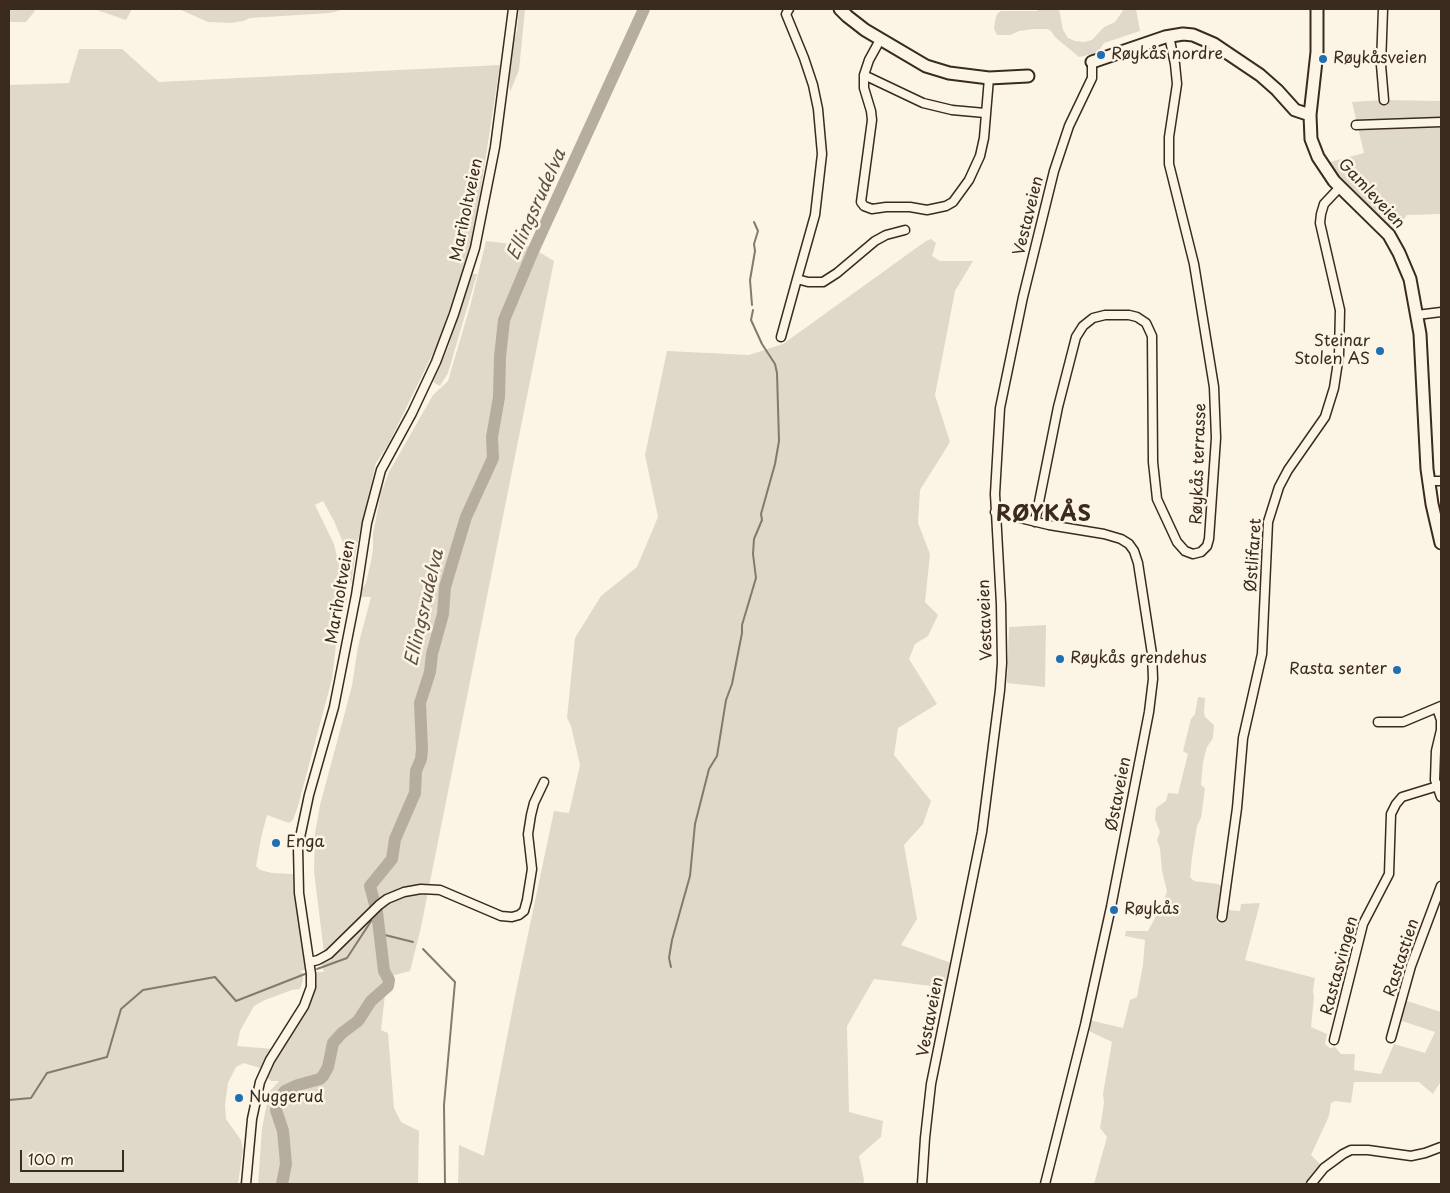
<!DOCTYPE html>
<meta charset="utf-8">
<style>
body{margin:0}
#map{position:relative;width:1450px;height:1193px;overflow:hidden;background:#fcf5e5;font-family:"Playpen Sans",sans-serif}
canvas{display:block}
.frame{position:absolute;inset:0;border:10px solid #3b2a1e;pointer-events:none}
.scale{position:absolute;left:20px;top:1150px;width:104px;height:22px;box-sizing:border-box;border:2px solid #3b2a1e;border-top:0;padding-left:6px;font-size:15px;line-height:18px;white-space:nowrap;color:#3b2a1e;-webkit-text-stroke:4px #fcf5e5;paint-order:stroke}
</style>
<div id="map">
<canvas width="1450" height="1193"></canvas>
<div class="frame"></div>
<div class="scale">100 m</div>
</div>
<script>
const g = document.querySelector('canvas').getContext('2d');
g.lineJoin = 'round';
function fillPath(path, color) {
  g.fillStyle = color;
  g.fill(path, 'evenodd');
}
function toPath(rows) {
  const path = new Path2D();
  for (const r of rows) {
    path.moveTo(r[0], r[1]);
    for (let i = 2; i < r.length; i += 2) path.lineTo(r[i], r[i + 1]);
  }
  return path;
}
function trace(path, color, width, dash) {
  g.strokeStyle = color;
  g.lineWidth = width;
  g.lineCap = dash ? 'butt' : 'round';
  g.setLineDash(dash || []);
  g.stroke(path);
}
function label(font, color, halo, rows, align = 'center') {
  g.font = font + ' "Playpen Sans",sans-serif';
  g.lineWidth = 5;
  g.setLineDash([]);
  g.textBaseline = 'middle';
  g.strokeStyle = halo;
  g.fillStyle = color;
  for (const [text, x, y, turn = 0] of rows) {
    g.save();
    g.translate(x, y);
    g.rotate((+turn || 0) * Math.PI / 180);
    g.textAlign = isNaN(turn) ? turn : align;
    if (halo) g.strokeText(text, 0, 0);
    g.fillText(text, 0, 0);
    g.restore();
  }
}
const green = toPath([
 [9,9,33,9,35,11,26,22,9,22],
 [94,9,132,9,126,20],
 [179,9,237,10,345,9,330,13,250,18,243,21,231,23,208,22],
 [519,9,525,9,519,70,510,92,509,78,511,51,517,31],
 [1038,9,1059,9,1063,30,1068,38,1075,41,1084,42,1092,40,1104,27,1115,22,1124,9,1136,9,1140,31,1104,43,1097,53,1079,57,1055,37,1051,31,1047,29,1033,29,1019,31,1010,35,997,35,994,29,995,21,997,14,1001,11,1037,11],
 [79,49,122,49,159,82,500,65,472,246,437,345,388,445,376,463,357,544,351,585,344,545,334,521,323,501,315,505,334,544,347,599,344,608,338,613,339,620,332,679,298,806,293,820,289,823,267,815,261,838,256,866,260,870,272,873,293,874,306,970,300,971,303,973,303,980,300,989,292,990,265,1000,254,1006,240,1031,237,1046,273,1049,263,1069,244,1063,236,1067,228,1083,225,1105,226,1119,241,1140,243,1150,238,1184,9,1184,9,85,69,83],
 [1384,100,1441,101,1441,214,1407,215,1393,234,1326,163,1364,153,1352,102],
 [931,239,936,243,932,256,940,261,973,261,955,291,935,395,950,442,920,490,918,523,930,554,925,602,938,615,928,636,915,644,909,659,937,704,898,728,894,755,931,801,923,824,904,845,917,919,901,945,954,964,948,988,874,979,847,1026,849,1112,883,1121,881,1137,859,1156,864,1180,863,1184,458,1184,459,1145,484,1156,515,996,554,811,569,813,580,765,571,726,567,718,575,638,601,596,637,567,658,517,645,455,667,351,749,355,783,344,926,241],
 [486,241,529,246,554,261,421,927,410,971,387,977,381,1030,388,1033,394,1108,401,1122,419,1131,418,1184,258,1184,262,1129,269,1092,279,1081,271,1081,267,1077,274,1063,311,1001,316,987,317,972,324,972,322,967,324,953,314,871,315,833,320,805,352,686,358,646,371,597,361,597,362,589,366,583,371,561,373,549,373,534,381,493,389,472,433,395,448,381,471,303],
 [472,274,477,274,448,373,440,386,433,382,448,348],
 [1046,625,1045,687,1007,683,1009,627],
 [1198,697,1205,698,1204,713,1205,717,1214,725,1213,738,1207,747,1203,762,1201,785,1205,788,1203,804,1201,818,1197,826,1192,857,1190,877,1194,881,1218,884,1223,887,1217,922,1223,923,1226,912,1229,910,1240,911,1241,904,1260,903,1245,960,1315,978,1313,990,1314,997,1311,1027,1327,1034,1325,1044,1330,1048,1335,1047,1341,1054,1355,1054,1354,1070,1381,1074,1394,1044,1425,1053,1435,1032,1399,1020,1404,1000,1441,1012,1441,1081,1433,1094,1419,1082,1354,1082,1351,1103,1335,1101,1331,1103,1329,1116,1311,1155,1321,1165,1304,1184,1094,1184,1107,1137,1100,1128,1104,1103,1103,1094,1112,1042,1087,1030,1089,1020,1123,1028,1130,1000,1137,997,1143,965,1145,940,1125,936,1126,931,1148,931,1163,903,1167,891,1162,871,1160,848,1157,840,1160,832,1155,819,1156,808,1166,801,1168,793,1178,794,1188,754,1183,751,1191,719,1195,714]
]);
const stream = toPath([
 [752,305,750,280,755,251,754,244,758,231,754,222],
 [381,934,413,942],
 [423,949,455,982,444,1105,445,1184],
 [671,967,669,958,672,940,690,876,695,824,709,769,717,756,726,700,732,684,742,633,742,625,756,578,753,554,754,539,762,520,761,514,775,464,779,441,777,373,775,364,762,344,751,320,753,310],
 [317,969,347,958,377,912],
 [9,1100,31,1098,47,1073,107,1057,121,1009,143,990,215,977,236,1001,305,974]
]);
const river = toPath([
 [282,1184,286,1164,283,1131,276,1110,278,1100,285,1091,298,1085,320,1079,323,1076,328,1067,333,1043,342,1033,358,1021,371,1001,388,986,389,980,384,971,377,912,370,886,392,859,395,839,415,793,416,771,421,759,422,749,420,703,430,672,432,654,443,614,445,587,466,517,493,458,492,437,499,397,500,357,504,320,533,251,644,9]
]);
const street = toPath([
 [789,9,786,14,804,58,813,85,818,109,822,154,815,215,797,279],
 [1383,9,1381,65,1384,100],
 [880,40,869,60,864,75,864,88,871,111,872,120,861,202,864,206,872,209,886,207,910,207,927,210,946,206,953,202,969,180,980,156,984,138,989,78],
 [864,75,923,103,952,110,985,113],
 [1356,125,1441,122],
 [1417,315,1441,312],
 [781,337,797,279,808,282,823,282,837,273,875,241,886,235,905,230],
 [1428,481,1441,481],
 [995,512,1049,525,1104,534,1121,539,1129,544,1134,551,1138,563,1152,654,1153,679,1149,712,1111,907,1085,1025,1045,1184],
 [1035,522,1058,407,1076,337,1083,326,1093,318,1105,315,1129,315,1137,317,1146,323,1152,336,1153,462,1157,499,1177,542,1185,551,1193,554,1201,552,1207,546,1209,539,1216,438,1214,387,1194,264,1169,164,1169,137,1177,84,1175,64,1169,36],
 [1437,708,1441,720,1441,730,1436,751,1435,780,1441,797],
 [1378,722,1403,722,1441,706],
 [1222,917,1237,808,1243,738,1262,654,1268,522,1279,487,1288,470,1325,417,1334,388,1339,355,1340,310,1320,223,1321,214,1324,204,1340,187],
 [310,962,318,960,329,954,379,905,387,899,404,892,421,889,440,890,501,916,512,917,519,915,524,911,527,900,532,869,528,834,531,815,534,803,544,782],
 [1391,1038,1411,966,1441,886],
 [1334,1040,1363,924,1389,874,1391,814,1396,804,1402,797,1441,785],
 [246,1184,252,1119,260,1082,270,1060,304,1006,311,987,311,974,299,893,298,847,309,795,334,707,356,595,367,523,381,470,412,413,436,362,454,314,475,248,495,147,513,9],
 [922,1184,925,1138,931,1084,982,832,1000,690,1002,663,1001,604,995,494,1000,408,1023,297,1054,171,1069,126,1092,78,1092,62],
 [1311,1184,1324,1168,1343,1154,1351,1150,1368,1150,1411,1156,1425,1153,1441,1147]
]);
const secondary = toPath([
 [840,9,847,16,865,30,926,66,949,73,989,78,1028,76],
 [1317,9,1317,52,1310,115,1311,139,1318,157,1334,181,1389,235,1399,253,1410,279,1420,334,1427,469,1432,504,1441,543],
 [1092,62,1165,37,1183,34,1193,35,1214,44,1260,75,1277,90,1295,110,1310,115]
]);
const markers = [
 [1101,55,5,"#1f6fb2"],
 [1323,59,5,"#1f6fb2"],
 [1380,351,5,"#1f6fb2"],
 [1060,659,5,"#1f6fb2"],
 [1397,670,5,"#1f6fb2"],
 [276,843,5,"#1f6fb2"],
 [1114,910,5,"#1f6fb2"],
 [239,1098,5,"#1f6fb2"]
];
const poiNames = [
 ["Røykås nordre",1111,55],
 ["Røykåsveien",1333,59],
 ["Steinar",1370,342,"right"],
 ["Stolen AS",1370,360,"right"],
 ["Røykås grendehus",1070,659],
 ["Rasta senter",1387,670,"right"],
 ["Enga",286,843],
 ["Røykås",1124,910],
 ["Nuggerud",249,1098]
];
const streetNames = [
 ["Gamleveien",1371,194,47],
 ["Mariholtveien",467,210,-78],
 ["Vestaveien",1029,216,-76],
 ["Røykås terrasse",1199,464,-88],
 ["Østlifaret",1254,555,-86],
 ["Mariholtveien",341,592,-80],
 ["Vestaveien",986,620,-92],
 ["Østaveien",1119,794,-79],
 ["Rastastien",1402,958,-72],
 ["Rastasvingen",1340,966,-75],
 ["Vestaveien",931,1017,-79]
];
const waterNames = [
 ["Ellingsrudelva",537,205,-66],
 ["Ellingsrudelva",425,608,-77]
];
const districtNames = [
 ["RØYKÅS",1044,515]
];
fillPath(green, '#e0d8c8');
trace(stream, '#85796b', 2);
trace(river, '#b7ad9e', 12);
trace(street, '#3b2a1e', 11);
trace(secondary, '#3b2a1e', 15);
trace(street, '#fcf5e5', 8);
trace(secondary, '#fcf5e5', 11);
for (const [x, y, r, color] of markers) {
  const dot = new Path2D();
  dot.arc(x, y, r, 0, 2 * Math.PI);
  g.fillStyle = color;
  g.fill(dot);
  trace(dot, '#fcf5e5', 2);
}
label('16px', '#3b2a1e', '#fcf5e5', poiNames, 'left');
label('16px', '#3b2a1e', '#fcf5e5', streetNames);
label('italic 18px', '#605144', '#fcf5e5', waterNames);
g.letterSpacing = '1px';
label('bold 21px', '#3b2a1e', '#fcf5e5', districtNames);
g.letterSpacing = '0px';
</script>
